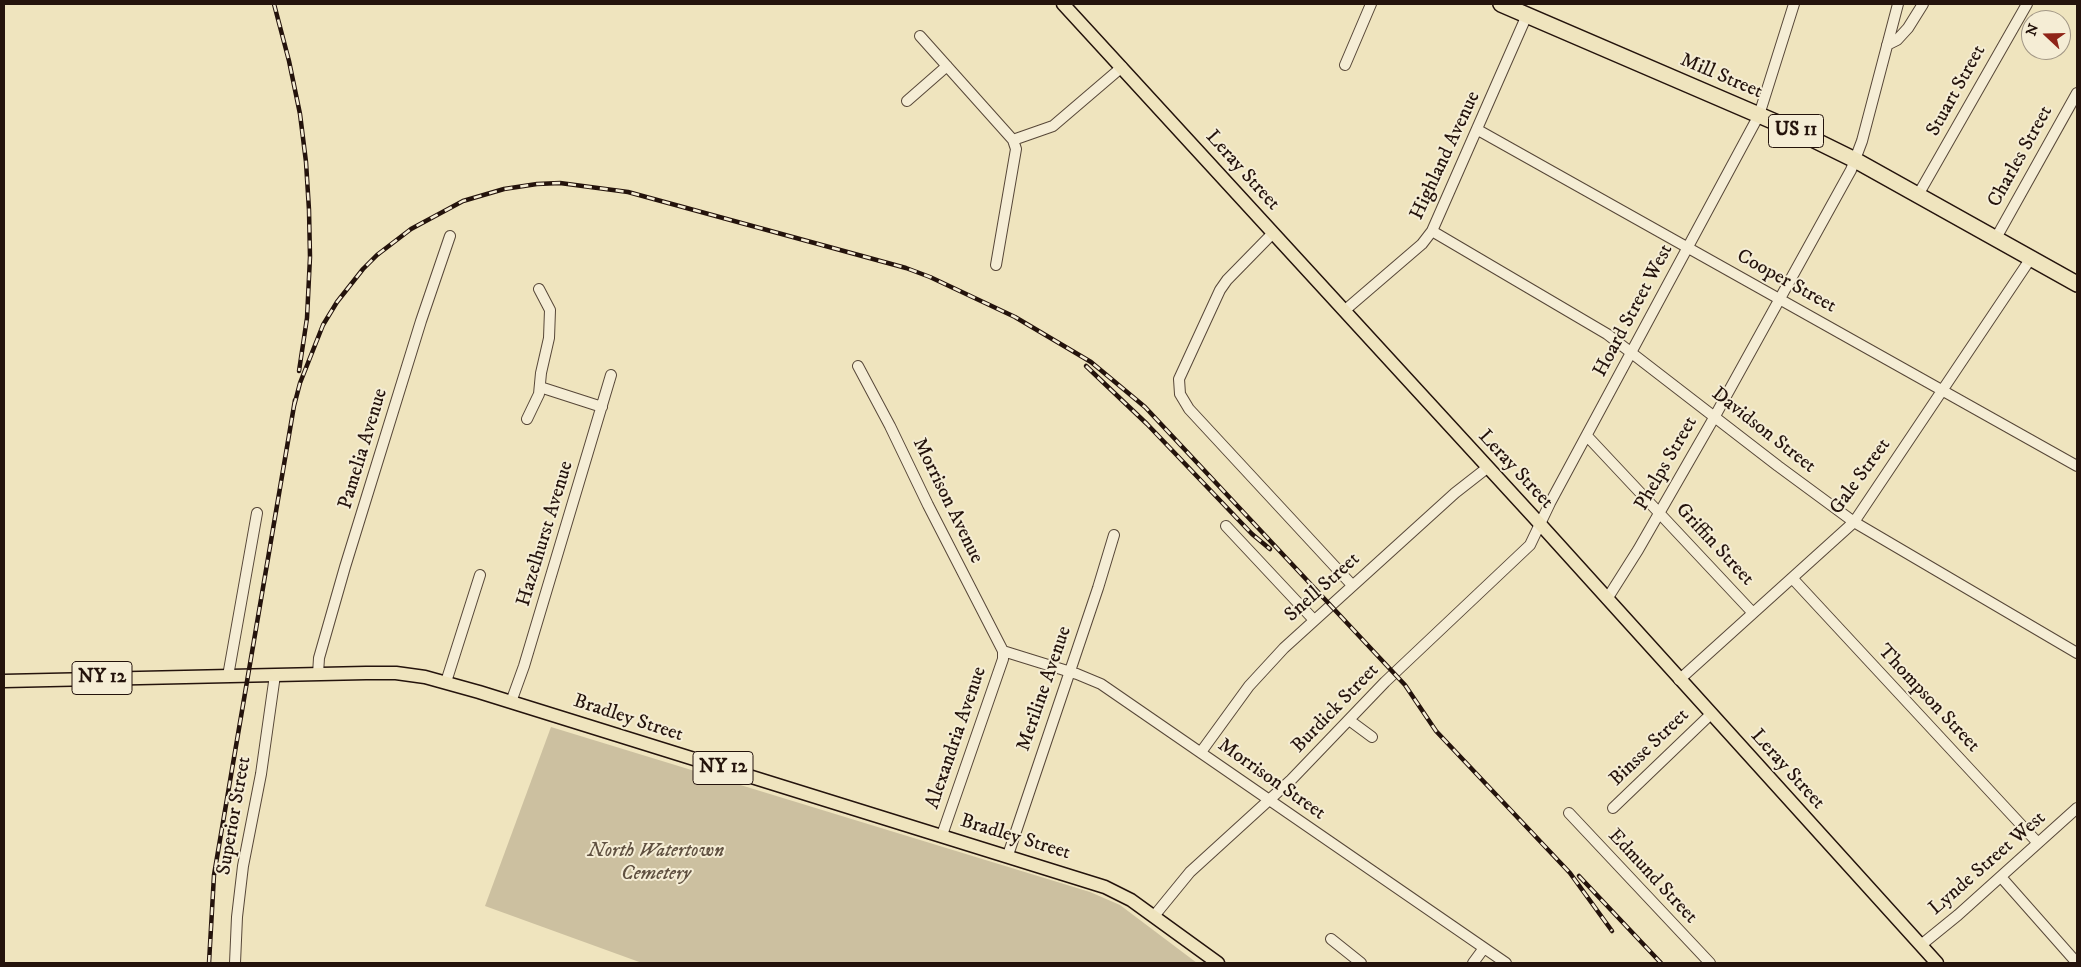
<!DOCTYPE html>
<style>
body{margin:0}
#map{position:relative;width:2081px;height:967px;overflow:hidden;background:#efe4be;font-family:"IM FELL DW Pica",serif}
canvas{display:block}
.frame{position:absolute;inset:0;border:5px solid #24130c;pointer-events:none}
.north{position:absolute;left:2021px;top:10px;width:50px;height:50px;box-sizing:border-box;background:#f5edd5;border:1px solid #a19685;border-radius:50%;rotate:291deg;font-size:14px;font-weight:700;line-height:20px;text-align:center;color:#24130c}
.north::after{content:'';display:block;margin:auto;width:18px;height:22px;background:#8f2418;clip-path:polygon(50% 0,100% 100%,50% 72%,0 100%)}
</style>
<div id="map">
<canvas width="2081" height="967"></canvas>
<div class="frame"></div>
<div class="north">N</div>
</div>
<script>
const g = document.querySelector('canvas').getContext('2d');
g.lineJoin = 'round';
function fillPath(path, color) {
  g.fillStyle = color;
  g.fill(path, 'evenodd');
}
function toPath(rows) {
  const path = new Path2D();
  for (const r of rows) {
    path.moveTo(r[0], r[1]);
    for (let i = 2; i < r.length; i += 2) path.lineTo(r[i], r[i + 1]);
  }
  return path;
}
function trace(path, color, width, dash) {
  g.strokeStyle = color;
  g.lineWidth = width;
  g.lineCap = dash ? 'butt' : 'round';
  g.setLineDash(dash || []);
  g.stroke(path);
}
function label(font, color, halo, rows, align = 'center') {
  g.font = font + ' "IM FELL DW Pica",serif';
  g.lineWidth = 4;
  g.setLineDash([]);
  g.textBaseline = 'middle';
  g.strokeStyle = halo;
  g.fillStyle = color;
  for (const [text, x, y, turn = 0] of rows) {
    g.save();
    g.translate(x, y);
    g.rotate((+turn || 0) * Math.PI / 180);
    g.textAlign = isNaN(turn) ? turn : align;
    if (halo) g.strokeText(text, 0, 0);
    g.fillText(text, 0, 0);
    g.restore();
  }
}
const green = toPath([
 [551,727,1090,892,1120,905,1197,963,642,963,485,906]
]);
const minor = toPath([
 [920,36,1013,140,1016,149,996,265],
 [1887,45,1897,40,1908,28,1923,4],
 [1345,65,1371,4],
 [907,101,947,66],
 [1478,130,2077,466],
 [1013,140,1053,126,1122,67],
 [1918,195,2027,4],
 [1432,231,1607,334,1778,466,1854,522,2077,653],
 [1273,233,1227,280,1220,290,1179,379,1180,394,1189,409,1352,585],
 [1996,238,2077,93],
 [1344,311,1422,244,1432,231,1527,15],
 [858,366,890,426,928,505,1003,651],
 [540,387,602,407],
 [527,419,539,394,541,373,549,338,550,310,539,289],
 [1587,436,1753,613],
 [1226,526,1314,620],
 [1793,579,2038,843],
 [1607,599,1638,550,1715,416,1851,170,1862,141,1898,4],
 [1003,651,1077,674,1101,684,1506,963],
 [318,674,319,658,345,567,421,321,450,236],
 [228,676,257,513],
 [1679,680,1854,522,2031,258],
 [446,682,480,575],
 [511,702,524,666,611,375],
 [1349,720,1372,737],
 [1201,752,1249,686,1284,648,1455,493,1487,468],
 [1613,808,1711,714],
 [1569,813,1710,963],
 [942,835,1003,659,1003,651],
 [1008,855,1098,588,1114,535],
 [2001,877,2077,963],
 [1154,916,1190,872,1291,780,1385,682,1530,545,1550,503,1759,115,1794,4],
 [1331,939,1361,963],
 [1921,945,1958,915,2077,808],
 [235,963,237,917,243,866,261,774,275,675],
 [1473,963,1484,948]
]);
const major = toPath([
 [1063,4,1540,524,1937,963],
 [4,681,366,673,396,673,425,677,479,692,1105,887,1131,900,1218,963]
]);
const highway = toPath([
 [1501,4,1796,131,1855,160,2077,284]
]);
const rail = toPath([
 [274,4,289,61,300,114,306,162,309,210,310,257,307,318,299,371],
 [1086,366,1147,424,1252,534,1270,549],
 [294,406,300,383,323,325,337,302,363,269,377,255,411,229,463,201,504,189,537,184,560,183,628,192,906,268,930,277,1015,317,1091,362,1145,407,1405,685,1436,731,1570,873,1612,931],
 [1579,876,1661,963],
 [209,963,214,875,295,400]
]);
const shields = [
 [1796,131,55],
 [102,678,60],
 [723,768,60]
];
const shieldNames = [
 ["US 11",1796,131],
 ["NY 12",102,678],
 ["NY 12",723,768]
];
const streetNames = [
 ["Mill Street",1721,77,23],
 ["Stuart Street",1957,91,-61],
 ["Highland Avenue",1446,156,-65],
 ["Charles Street",2021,157,-61],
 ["Leray Street",1242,171,48],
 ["Cooper Street",1786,282,29],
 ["Hoard Street West",1634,311,-62],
 ["Davidson Street",1763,431,38],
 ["Pamelia Avenue",364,449,-73],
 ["Phelps Street",1667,464,-60],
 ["Leray Street",1515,470,47],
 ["Gale Street",1861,477,-54],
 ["Morrison Avenue",947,501,64],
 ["Hazelhurst Avenue",546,534,-73],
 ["Griffin Street",1714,545,47],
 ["Snell Street",1323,588,-42],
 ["Meriline Avenue",1045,689,-71],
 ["Thompson Street",1928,699,47],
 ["Burdick Street",1336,709,-46],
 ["Bradley Street",628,719,18],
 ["Alexandria Avenue",957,738,-71],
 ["Binsse Street",1650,748,-44],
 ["Leray Street",1787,770,48],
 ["Morrison Street",1271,780,35],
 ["Superior Street",235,816,-80],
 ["Bradley Street",1015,838,17],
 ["Lynde Street West",1988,864,-41],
 ["Edmund Street",1652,877,47]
];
const parkNames = [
 ["North Watertown",656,852],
 ["Cemetery",656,875]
];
fillPath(green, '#ccc0a0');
trace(minor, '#574738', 12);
trace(major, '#24130c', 15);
trace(highway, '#24130c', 18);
trace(minor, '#f5edd5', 10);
trace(major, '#efe4be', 12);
trace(highway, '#efe4be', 15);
trace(rail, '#24130c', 4.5);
trace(rail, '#f5edd5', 2.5, [8]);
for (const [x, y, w] of shields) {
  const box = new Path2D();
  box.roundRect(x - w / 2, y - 16.5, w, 33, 4);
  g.fillStyle = '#f5edd5';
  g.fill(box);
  trace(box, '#24130c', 1);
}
label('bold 19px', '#24130c', null, shieldNames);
label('20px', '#24130c', '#f5edd5', streetNames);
label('italic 20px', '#5f5040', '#f5edd5', parkNames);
</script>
